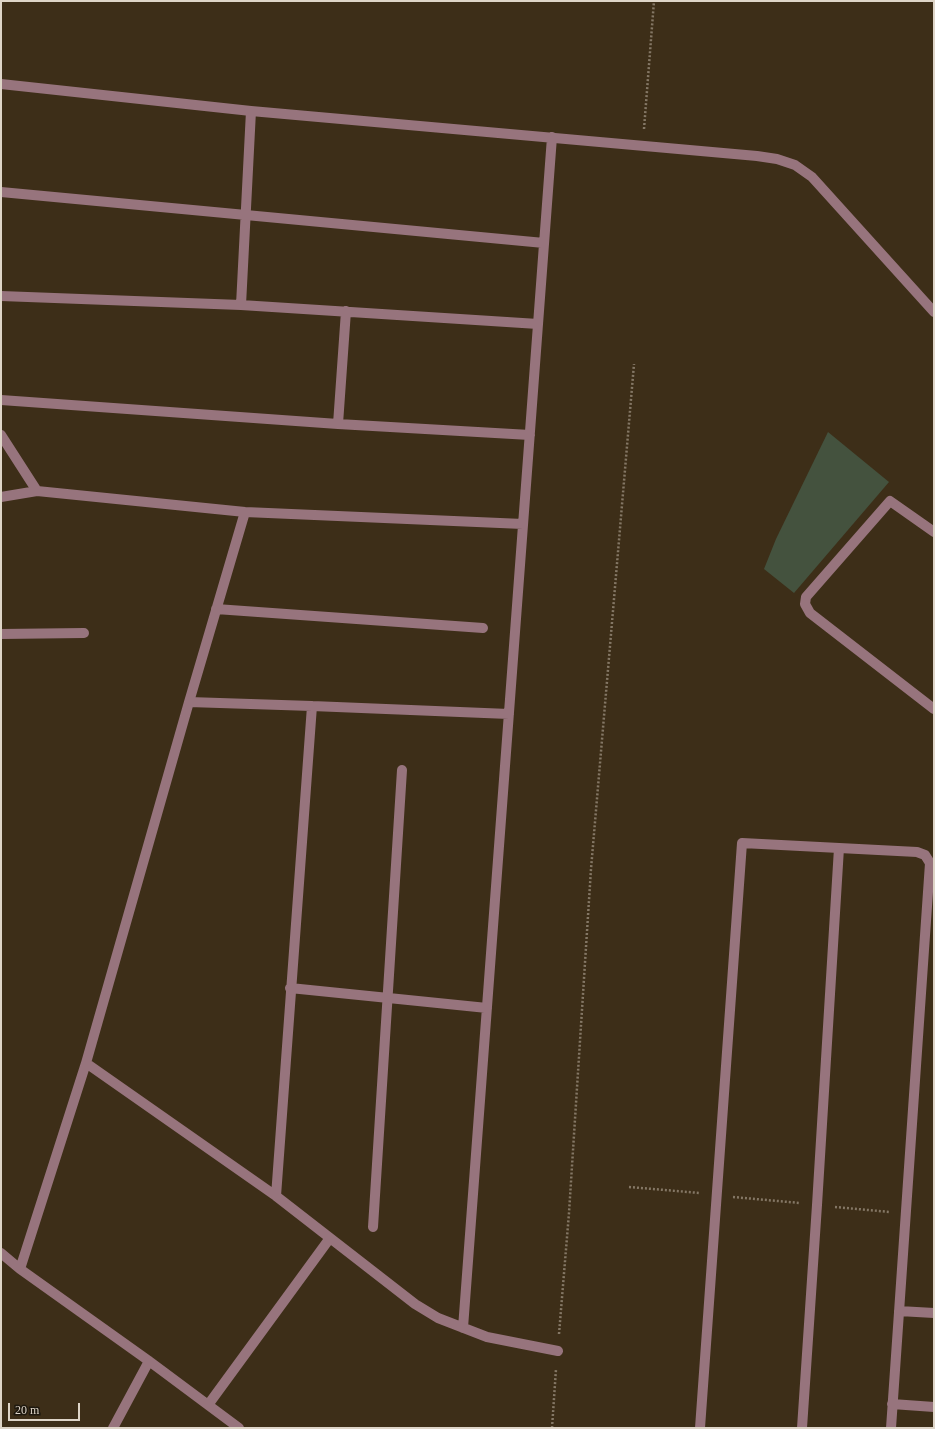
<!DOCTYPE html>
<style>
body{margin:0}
#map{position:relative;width:935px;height:1429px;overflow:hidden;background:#3d2e18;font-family:"Times New Roman",serif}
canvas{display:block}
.frame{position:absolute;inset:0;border:2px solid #ded5c8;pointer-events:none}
.scale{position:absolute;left:8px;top:1403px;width:72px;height:18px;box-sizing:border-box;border:2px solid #ded5c8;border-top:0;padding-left:5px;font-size:12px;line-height:14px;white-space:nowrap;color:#ded5c8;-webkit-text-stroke:3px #1e180e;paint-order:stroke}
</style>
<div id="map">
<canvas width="935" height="1429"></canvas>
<div class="frame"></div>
<div class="scale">20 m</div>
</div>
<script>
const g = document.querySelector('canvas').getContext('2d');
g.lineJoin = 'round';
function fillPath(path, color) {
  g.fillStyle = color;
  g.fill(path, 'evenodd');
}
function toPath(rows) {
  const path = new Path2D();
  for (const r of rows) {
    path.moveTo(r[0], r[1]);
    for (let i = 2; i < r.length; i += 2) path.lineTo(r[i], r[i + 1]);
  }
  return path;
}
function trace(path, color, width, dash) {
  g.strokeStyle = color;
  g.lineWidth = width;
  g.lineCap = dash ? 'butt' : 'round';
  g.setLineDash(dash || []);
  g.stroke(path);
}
const green = toPath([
 [828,432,889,482,794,593,764,569,776,539]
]);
const path = toPath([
 [644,129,654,1],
 [629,1187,700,1193],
 [733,1197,800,1203],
 [835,1207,890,1212],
 [559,1334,569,1213,591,869,634,364],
 [552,1428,556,1369]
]);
const minor = toPath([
 [1,84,251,111,757,156,777,159,795,165,812,177,934,312],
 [1,192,544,243],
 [1,296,241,305,538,324],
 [241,305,251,111],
 [1,400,338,424,530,435],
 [338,424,346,311],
 [1,435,37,491],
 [1,497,37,491,245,512,523,524],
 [934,532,890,501,806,597,805,604,810,613,934,709],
 [216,609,483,628],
 [1,634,84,633],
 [189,702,312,706,509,714],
 [290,988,487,1008],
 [86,1063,276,1196,415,1304,438,1318,487,1337,558,1351],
 [276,1196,312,706],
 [373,1227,402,770],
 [1,1253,20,1269,149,1361,239,1428],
 [20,1269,86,1063,189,702,245,512],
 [899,1311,934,1313],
 [463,1328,552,137],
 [892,1404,934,1407],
 [208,1405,330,1238],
 [113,1428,149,1361],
 [700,1428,742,843,917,852,925,855,930,863,891,1428],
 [802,1428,817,1205,839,848]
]);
fillPath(green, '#44523e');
trace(path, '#847765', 2.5, [2, 2]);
trace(minor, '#97747d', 10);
</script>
